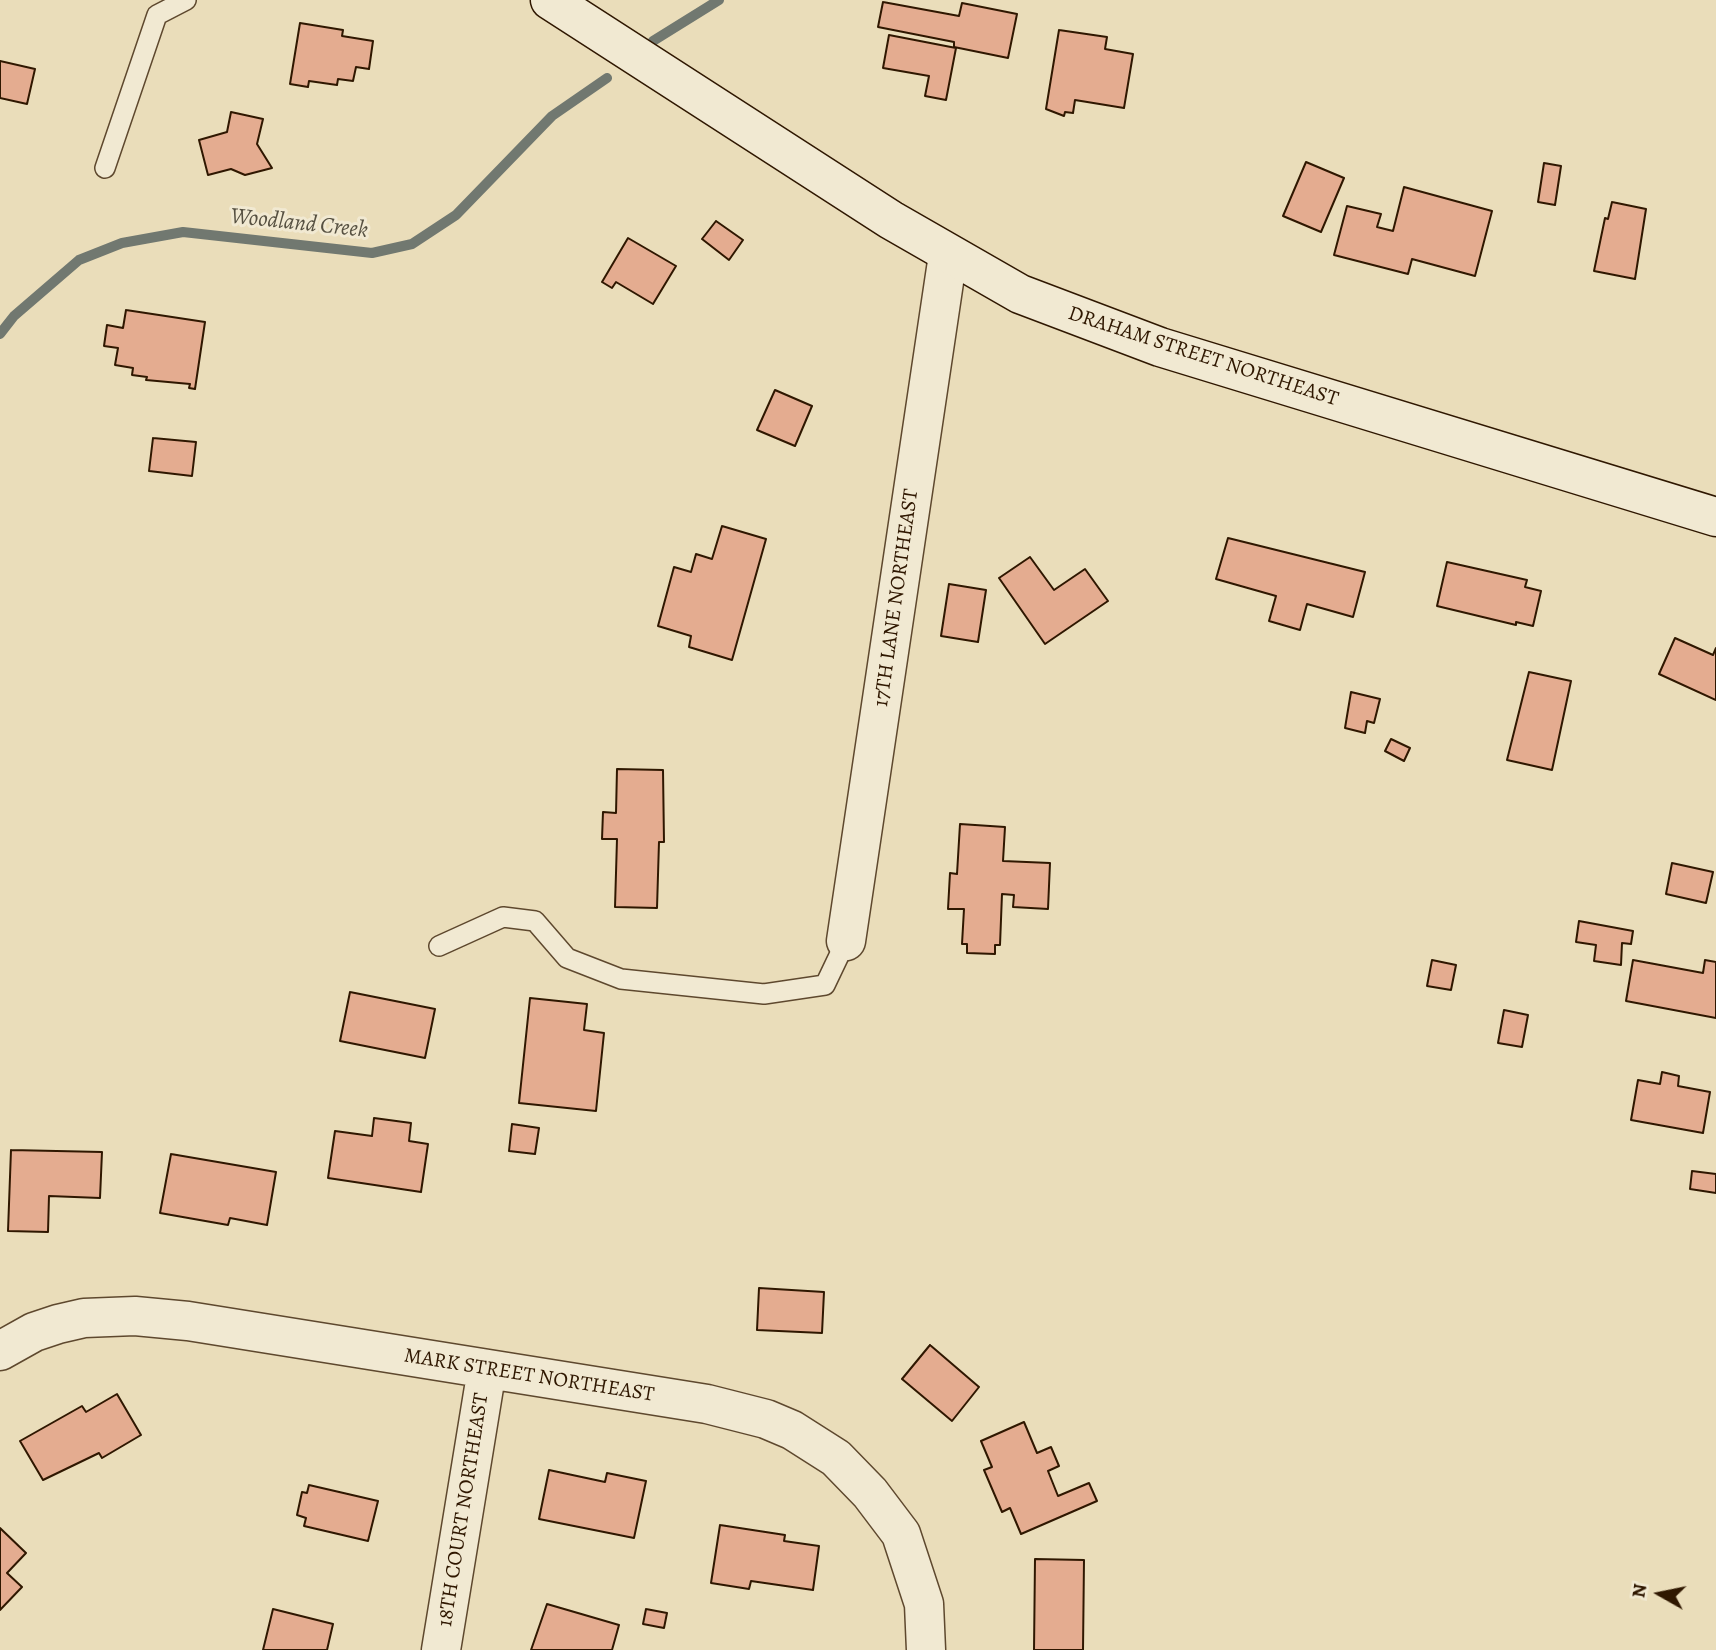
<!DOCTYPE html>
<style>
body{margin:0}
#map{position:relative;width:1716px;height:1650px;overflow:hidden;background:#eaddba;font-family:Alegreya,serif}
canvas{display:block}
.north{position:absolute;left:1625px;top:1559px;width:70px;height:70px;-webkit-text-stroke:5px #f1e9d2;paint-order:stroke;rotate:279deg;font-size:19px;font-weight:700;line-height:28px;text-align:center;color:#2f1700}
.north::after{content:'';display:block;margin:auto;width:24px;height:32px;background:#2f1700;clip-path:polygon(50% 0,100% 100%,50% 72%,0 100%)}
</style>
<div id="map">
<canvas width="1716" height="1650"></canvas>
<div class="north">N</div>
</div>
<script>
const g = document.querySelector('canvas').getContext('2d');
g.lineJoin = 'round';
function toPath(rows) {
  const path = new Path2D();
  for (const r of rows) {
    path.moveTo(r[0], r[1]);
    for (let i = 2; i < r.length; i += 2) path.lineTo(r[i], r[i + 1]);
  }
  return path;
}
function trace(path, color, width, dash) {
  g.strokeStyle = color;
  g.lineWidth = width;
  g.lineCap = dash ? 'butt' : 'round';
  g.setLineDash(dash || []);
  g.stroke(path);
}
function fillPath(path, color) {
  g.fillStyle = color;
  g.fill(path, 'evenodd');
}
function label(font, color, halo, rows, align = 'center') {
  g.font = font + ' Alegreya,serif';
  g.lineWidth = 6;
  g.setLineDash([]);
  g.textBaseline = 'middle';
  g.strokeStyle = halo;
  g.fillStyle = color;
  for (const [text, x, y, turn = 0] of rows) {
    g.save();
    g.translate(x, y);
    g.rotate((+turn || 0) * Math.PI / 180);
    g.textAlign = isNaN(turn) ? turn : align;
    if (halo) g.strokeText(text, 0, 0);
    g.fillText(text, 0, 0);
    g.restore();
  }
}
const stream = toPath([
 [653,41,719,0],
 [0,334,14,316,79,260,122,243,183,232,372,253,412,244,456,215,552,116,607,78]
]);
const building = toPath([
 [883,2,959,16,962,3,1017,14,1008,58,954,47,954,42,878,27,883,2],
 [300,23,343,30,342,36,373,41,369,69,356,67,353,81,338,79,337,85,309,81,308,87,290,84,300,23],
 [1059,30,1107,37,1105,49,1133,54,1124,108,1075,100,1073,113,1065,112,1064,116,1046,109,1059,30],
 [889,35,956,48,946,100,925,96,929,76,883,68,889,35],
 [0,61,35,69,27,104,0,98,0,61],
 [231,112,263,119,257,144,272,168,245,175,231,169,208,175,199,140,227,132,231,112],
 [1306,162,1344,178,1321,232,1283,216,1306,162],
 [1544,163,1561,166,1555,205,1538,202,1544,163],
 [1404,187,1492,211,1475,276,1412,259,1408,274,1334,255,1347,206,1381,214,1377,227,1393,231,1404,187],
 [1612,202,1646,209,1635,279,1594,271,1605,218,1608,219,1612,202],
 [716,221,743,240,729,260,702,239,716,221],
 [628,238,676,266,653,304,616,282,612,288,602,282,628,238],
 [126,310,205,322,195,389,189,388,190,384,146,380,147,377,132,375,133,368,115,365,118,348,104,346,107,325,123,328,126,310],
 [775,390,812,406,795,446,757,430,775,390],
 [153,438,196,442,192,476,149,471,153,438],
 [722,526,766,539,732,660,689,647,691,636,658,626,674,567,691,572,696,554,712,559,722,526],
 [1228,538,1365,572,1353,617,1307,604,1300,630,1269,621,1276,596,1216,579,1228,538],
 [1030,557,1054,590,1085,569,1108,601,1045,644,999,578,1030,557],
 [1447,562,1527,580,1525,587,1541,591,1533,626,1516,622,1516,625,1437,606,1447,562],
 [949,584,986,590,978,642,941,636,949,584],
 [1675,638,1713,655,1716,648,1716,700,1659,674,1675,638],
 [1529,672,1571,681,1552,770,1507,760,1529,672],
 [1351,692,1380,699,1374,723,1367,721,1365,733,1345,728,1351,692],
 [1391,739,1410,748,1404,761,1385,751,1391,739],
 [617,769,663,770,664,842,659,842,657,908,615,907,617,839,602,839,603,812,616,813,617,769],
 [960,824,1005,827,1003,861,1050,863,1048,909,1013,907,1014,895,1002,894,1000,945,995,945,995,954,967,953,967,944,962,944,964,909,948,909,950,873,957,874,960,824],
 [1672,863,1713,872,1706,903,1666,894,1672,863],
 [1579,921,1633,931,1631,944,1622,943,1621,965,1594,961,1596,945,1576,942,1579,921],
 [1432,960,1456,965,1451,990,1427,986,1432,960],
 [1633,960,1703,973,1705,960,1716,962,1716,1018,1626,1001,1633,960],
 [350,992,435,1009,425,1058,340,1041,350,992],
 [530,998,587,1004,584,1030,604,1033,596,1111,519,1103,530,998],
 [1504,1010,1528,1015,1522,1047,1498,1043,1504,1010],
 [1662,1072,1679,1076,1678,1086,1710,1092,1703,1133,1631,1120,1638,1080,1660,1084,1662,1072],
 [374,1118,411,1123,409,1141,428,1144,421,1192,328,1178,335,1131,372,1136,374,1118],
 [512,1124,539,1128,535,1154,509,1151,512,1124],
 [11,1150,102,1152,100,1198,49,1196,48,1232,8,1231,11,1150],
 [171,1154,276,1172,267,1225,230,1218,228,1225,160,1213,171,1154],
 [1692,1171,1716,1174,1716,1193,1690,1189,1692,1171],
 [759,1288,824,1292,822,1333,757,1330,759,1288],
 [930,1345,979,1387,952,1421,902,1379,930,1345],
 [117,1394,141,1435,102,1458,99,1453,43,1480,20,1441,82,1406,86,1412,117,1394],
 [1024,1422,1037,1453,1051,1447,1059,1466,1048,1471,1058,1496,1089,1483,1097,1501,1021,1534,1010,1508,1002,1512,984,1470,992,1467,981,1441,1024,1422],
 [549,1470,605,1482,607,1473,646,1481,634,1538,539,1519,549,1470],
 [309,1485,378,1501,368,1541,304,1526,306,1518,297,1515,302,1492,307,1493,309,1485],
 [720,1525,785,1535,784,1541,819,1546,813,1590,751,1581,749,1589,711,1583,720,1525],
 [0,1528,26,1553,7,1573,22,1587,0,1610,0,1528],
 [1035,1559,1084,1560,1083,1650,1034,1650,1035,1559],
 [547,1604,619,1625,612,1650,531,1650,547,1604],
 [273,1609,333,1624,327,1650,263,1650,273,1609],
 [646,1609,667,1613,664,1628,643,1624,646,1609]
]);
const lane = toPath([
 [105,168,157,15,186,0],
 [439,946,503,917,535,921,567,958,621,979,764,994,825,985,846,941]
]);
const street = toPath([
 [846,941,948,255],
 [0,1351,34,1332,58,1324,84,1318,135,1316,188,1321,707,1404,766,1419,792,1430,836,1458,870,1493,901,1534,924,1604,926,1650],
 [441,1650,487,1369]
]);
const secondary = toPath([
 [550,0,891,220,1020,294,1160,347,1716,517]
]);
const streetNames = [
 ["DRAHAM STREET NORTHEAST",1203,357,18],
 ["17TH LANE NORTHEAST",897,598,-82],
 ["MARK STREET NORTHEAST",529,1376,9],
 ["18TH COURT NORTHEAST",464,1510,-81]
];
const waterNames = [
 ["Woodland Creek",299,224,6]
];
trace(stream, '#717870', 10);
fillPath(building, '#e4ac90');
trace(building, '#2f1700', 2);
trace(lane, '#5e482e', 22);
trace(street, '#5e482e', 41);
trace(secondary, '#2f1700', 41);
trace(lane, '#f1e9d2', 19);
trace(street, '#f1e9d2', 38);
trace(secondary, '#f1e9d2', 38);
label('21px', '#2f1700', '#f1e9d2', streetNames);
label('italic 23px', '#565041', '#f1e9d2', waterNames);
</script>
